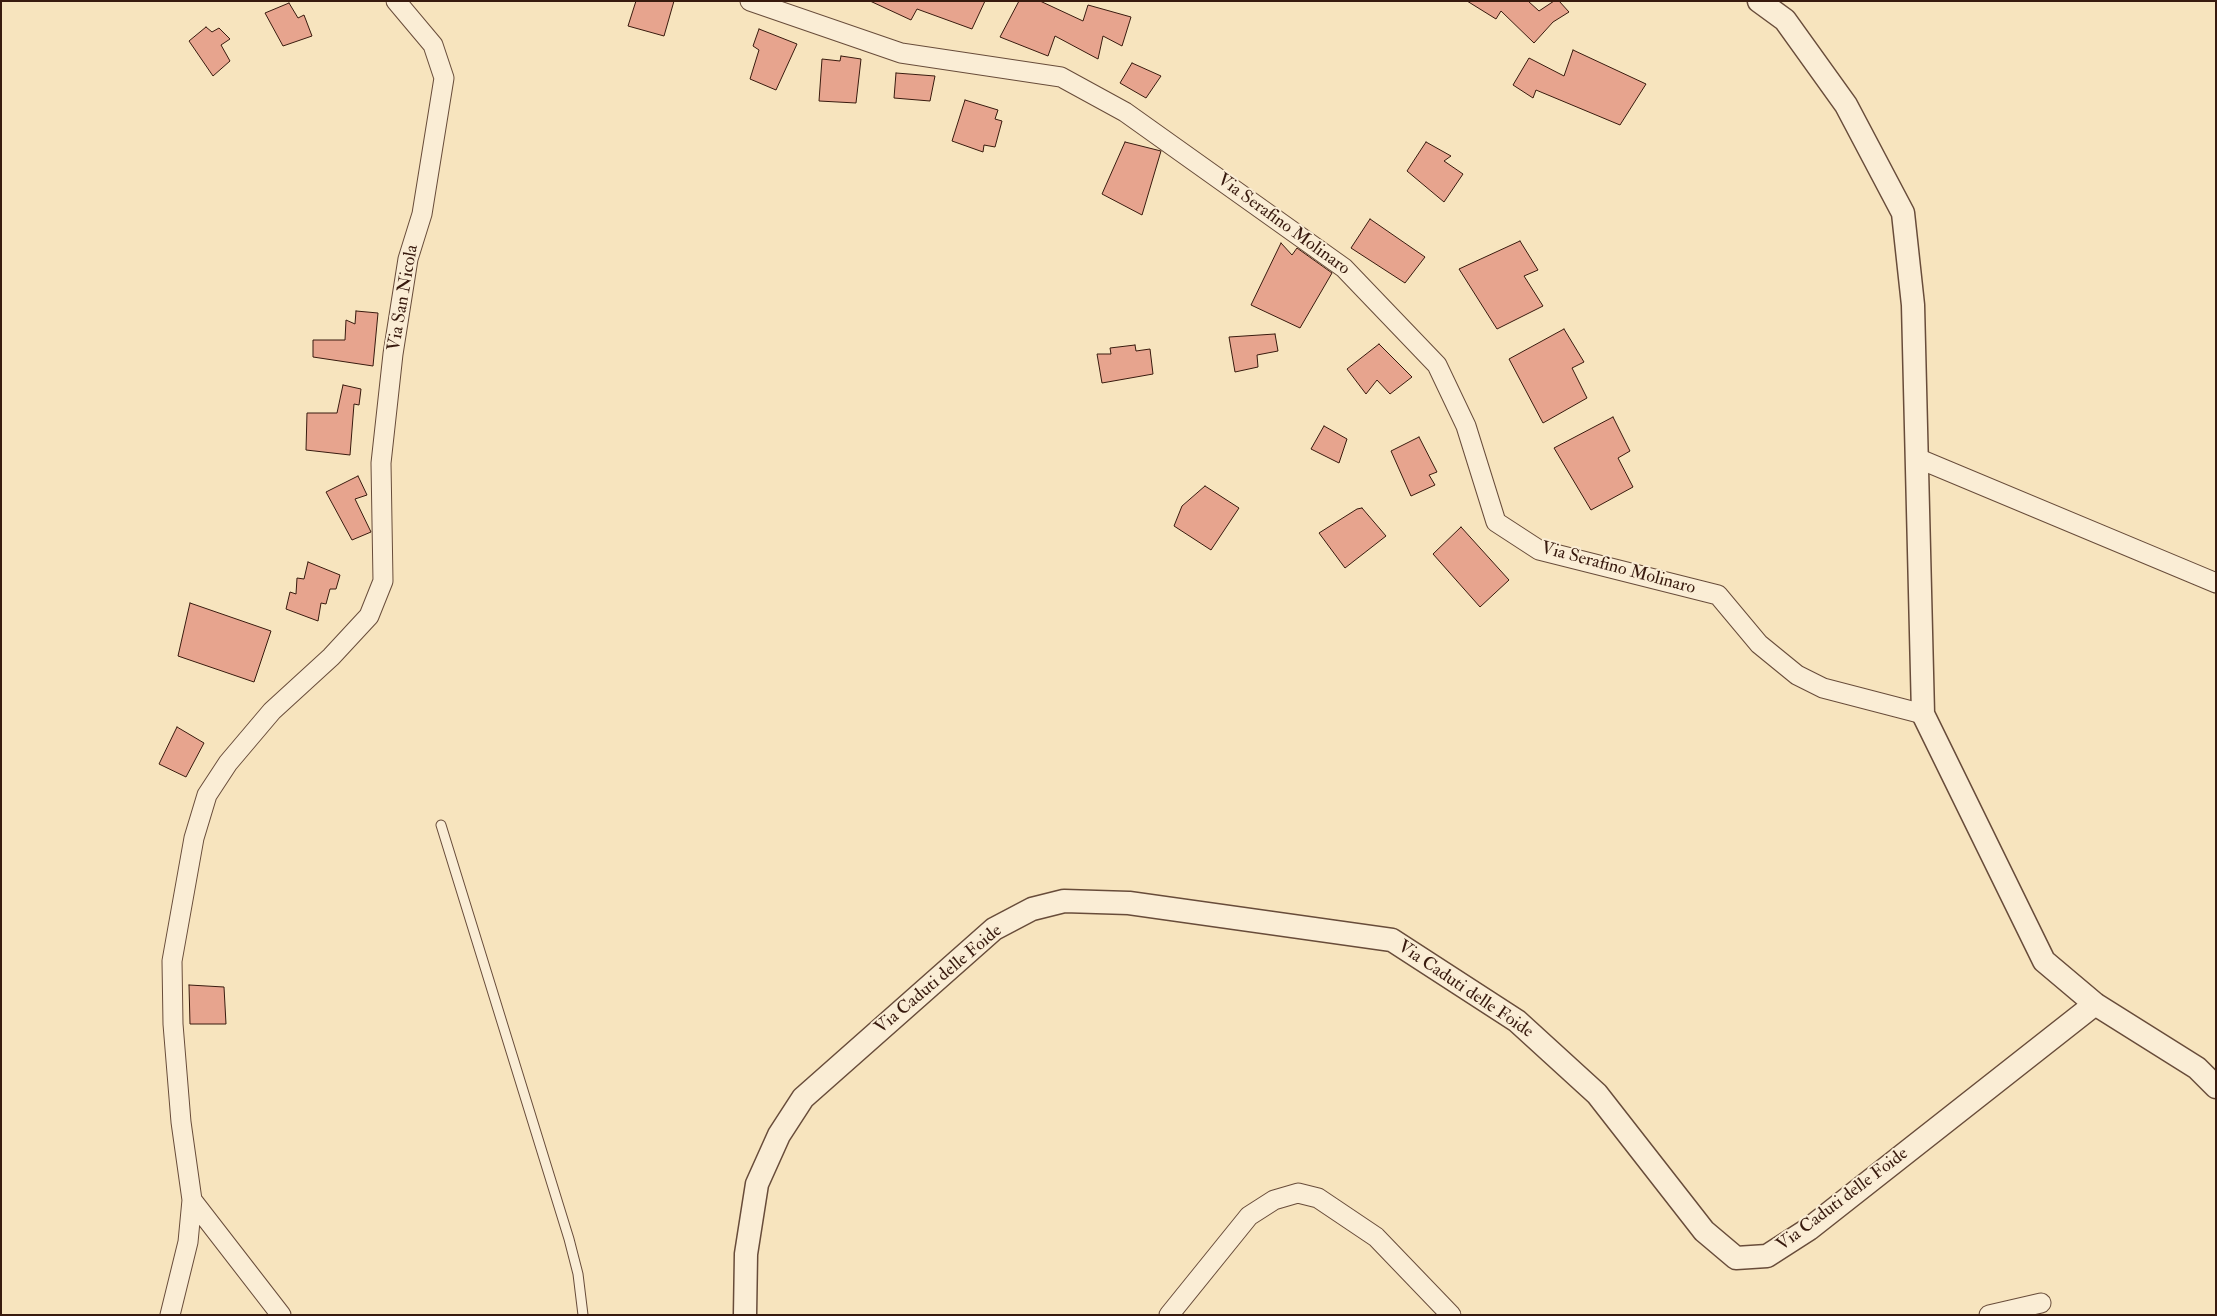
<!DOCTYPE html>
<style>
body{margin:0}
#map{position:relative;width:2217px;height:1316px;overflow:hidden;background:#f7e4be;font-family:"IM FELL Double Pica",serif}
canvas{display:block}
.frame{position:absolute;inset:0;border:2px solid #381a0e;pointer-events:none}
</style>
<div id="map">
<canvas width="2217" height="1316"></canvas>
<div class="frame"></div>
</div>
<script>
const g = document.querySelector('canvas').getContext('2d');
g.lineJoin = 'round';
function fillPath(path, color) {
  g.fillStyle = color;
  g.fill(path, 'evenodd');
}
function toPath(rows) {
  const path = new Path2D();
  for (const r of rows) {
    path.moveTo(r[0], r[1]);
    for (let i = 2; i < r.length; i += 2) path.lineTo(r[i], r[i + 1]);
  }
  return path;
}
function trace(path, color, width, dash) {
  g.strokeStyle = color;
  g.lineWidth = width;
  g.lineCap = dash ? 'butt' : 'round';
  g.setLineDash(dash || []);
  g.stroke(path);
}
function label(font, color, halo, rows, align = 'center') {
  g.font = font + ' "IM FELL Double Pica",serif';
  g.lineWidth = 4;
  g.setLineDash([]);
  g.textBaseline = 'middle';
  g.strokeStyle = halo;
  g.fillStyle = color;
  for (const [text, x, y, turn = 0] of rows) {
    g.save();
    g.translate(x, y);
    g.rotate((+turn || 0) * Math.PI / 180);
    g.textAlign = isNaN(turn) ? turn : align;
    if (halo) g.strokeText(text, 0, 0);
    g.fillText(text, 0, 0);
    g.restore();
  }
}
const building = toPath([
 [636,1,674,1,664,36,628,26,636,1],
 [870,1,985,1,972,29,917,9,911,20,870,1],
 [1019,1,1040,1,1083,21,1088,5,1131,17,1122,46,1103,36,1098,59,1055,36,1048,56,1000,37,1019,1],
 [1467,1,1528,1,1539,11,1554,1,1559,1,1569,12,1553,22,1534,43,1501,11,1496,19,1467,1],
 [289,3,298,18,304,15,312,36,283,46,265,13,289,3],
 [206,27,212,32,219,28,230,39,221,45,230,61,213,76,189,41,206,27],
 [759,29,797,44,776,90,750,79,759,50,753,46,759,29],
 [1573,50,1646,84,1620,125,1536,90,1533,98,1513,85,1529,58,1564,76,1573,50],
 [841,56,861,59,856,103,819,101,822,59,840,61,841,56],
 [1132,63,1161,76,1146,98,1120,83,1132,63],
 [896,73,935,76,930,101,894,98,896,73],
 [965,100,998,110,995,119,1002,121,995,147,984,145,983,152,952,141,965,100],
 [1125,142,1161,151,1142,215,1102,194,1125,142],
 [1426,142,1451,156,1444,161,1463,174,1444,202,1407,171,1426,142],
 [1370,219,1425,257,1405,283,1351,248,1370,219],
 [1520,241,1538,270,1524,276,1543,306,1497,329,1459,269,1520,241],
 [1281,243,1292,255,1297,248,1332,273,1300,328,1251,305,1281,243],
 [356,311,378,313,373,366,313,357,313,340,345,340,346,320,355,324,356,311],
 [1564,329,1584,362,1572,368,1587,398,1543,423,1509,359,1564,329],
 [1275,334,1278,351,1257,355,1258,367,1235,372,1229,337,1275,334],
 [1379,344,1412,377,1390,394,1377,380,1366,394,1347,369,1379,344],
 [1135,345,1136,351,1150,349,1153,374,1102,383,1097,354,1111,354,1110,348,1135,345],
 [343,385,361,389,359,405,354,404,350,455,306,450,307,413,337,413,343,385],
 [1613,417,1630,451,1618,458,1633,487,1591,510,1554,448,1613,417],
 [1324,426,1347,439,1339,463,1311,449,1324,426],
 [1419,437,1437,472,1429,475,1435,485,1411,496,1391,451,1419,437],
 [358,476,367,495,355,499,371,532,352,540,326,492,358,476],
 [1205,486,1239,508,1211,550,1174,526,1182,506,1205,486],
 [1362,508,1386,536,1345,568,1319,533,1357,509,1362,508],
 [1461,527,1509,580,1480,607,1433,554,1461,527],
 [308,562,340,575,336,589,330,589,326,604,321,603,318,621,286,609,290,592,296,594,297,578,304,579,308,562],
 [190,603,271,631,254,682,178,656,190,603],
 [177,727,204,743,186,777,159,764,177,727],
 [189,985,224,987,226,1024,190,1024,189,985]
]);
const service = toPath([
 [441,825,569,1239,578,1274,583,1315]
]);
const minor = toPath([
 [750,1,901,53,1061,77,1125,112,1344,268,1437,365,1466,426,1496,522,1539,550,1718,595,1759,644,1797,675,1823,688,1923,714],
 [1917,458,2216,583],
 [192,1200,281,1315],
 [170,1315,188,1242,192,1200,181,1122,173,1024,172,961,194,838,207,795,228,763,272,711,331,657,369,616,383,581,381,463,393,354,408,259,422,214,444,78,433,45,396,1],
 [1169,1315,1249,1216,1274,1200,1298,1193,1318,1198,1376,1237,1451,1315],
 [1989,1315,2041,1303]
]);
const tertiary = toPath([
 [1759,1,1785,20,1846,105,1903,213,1913,305,1923,714,2044,961,2095,1004,2197,1068,2216,1087],
 [745,1315,746,1254,757,1184,779,1135,803,1098,994,929,1032,909,1064,901,1129,903,1392,940,1517,1021,1597,1094,1704,1231,1736,1258,1767,1256,1809,1229,2095,1004]
]);
const streetNames = [
 ["Via Serafino Molinaro",1283,225,36],
 ["Via San Nicola",404,298,-80],
 ["Via Serafino Molinaro",1618,569,15],
 ["Via Caduti delle Foide",939,980,-40],
 ["Via Caduti delle Foide",1465,990,34],
 ["Via Caduti delle Foide",1843,1200,-37]
];
fillPath(building, '#e7a48e');
trace(building, '#381a0e', 1);
trace(service, '#684c3a', 11);
trace(minor, '#684c3a', 21);
trace(tertiary, '#684c3a', 25);
trace(service, '#faedd5', 9);
trace(minor, '#faedd5', 19);
trace(tertiary, '#faedd5', 22);
label('18px', '#381a0e', '#faedd5', streetNames);
</script>
